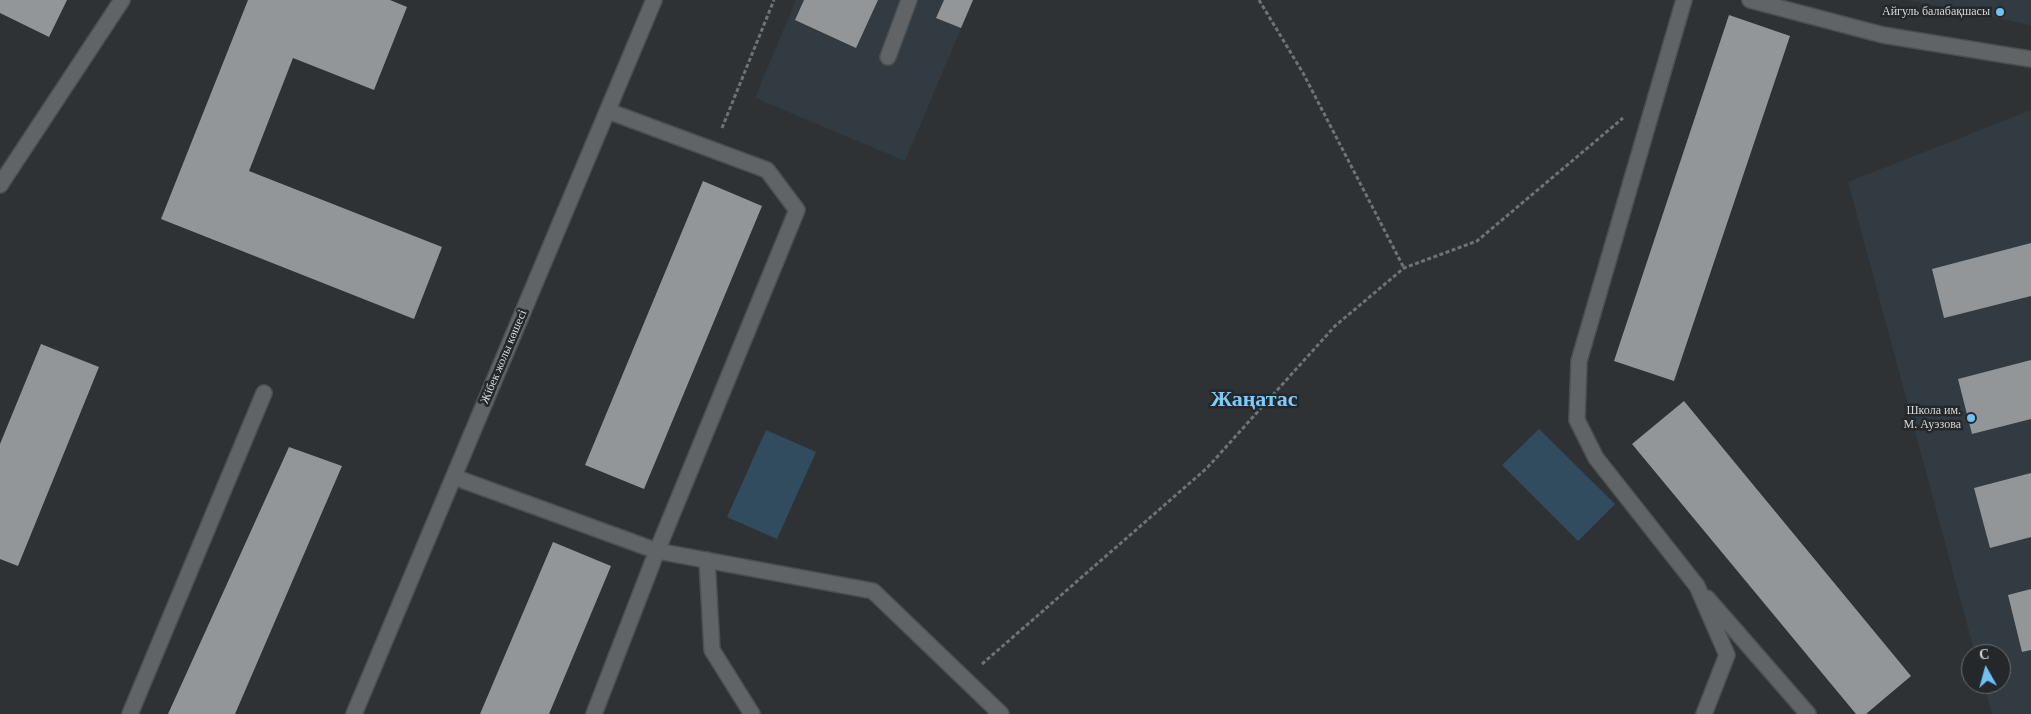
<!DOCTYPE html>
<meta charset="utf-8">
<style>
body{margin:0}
#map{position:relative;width:2031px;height:714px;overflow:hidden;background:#2f3235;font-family:Georgia,serif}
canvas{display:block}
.north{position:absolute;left:1961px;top:644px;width:50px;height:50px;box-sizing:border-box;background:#25282b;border:1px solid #6b6e70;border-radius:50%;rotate:353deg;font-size:14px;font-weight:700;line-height:20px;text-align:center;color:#d4d6d7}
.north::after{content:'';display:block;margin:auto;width:18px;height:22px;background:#71c1f5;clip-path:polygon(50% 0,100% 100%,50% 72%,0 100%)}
</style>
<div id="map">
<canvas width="2031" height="714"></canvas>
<div class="north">С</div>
</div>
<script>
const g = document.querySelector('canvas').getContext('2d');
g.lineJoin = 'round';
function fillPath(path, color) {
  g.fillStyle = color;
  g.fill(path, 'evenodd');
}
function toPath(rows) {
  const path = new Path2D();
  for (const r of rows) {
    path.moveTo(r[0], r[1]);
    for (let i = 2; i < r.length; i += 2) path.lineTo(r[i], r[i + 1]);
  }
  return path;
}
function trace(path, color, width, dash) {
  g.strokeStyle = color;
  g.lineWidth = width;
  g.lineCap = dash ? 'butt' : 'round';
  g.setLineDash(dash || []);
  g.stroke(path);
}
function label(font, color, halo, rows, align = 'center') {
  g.font = font + ' Georgia,serif';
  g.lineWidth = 5;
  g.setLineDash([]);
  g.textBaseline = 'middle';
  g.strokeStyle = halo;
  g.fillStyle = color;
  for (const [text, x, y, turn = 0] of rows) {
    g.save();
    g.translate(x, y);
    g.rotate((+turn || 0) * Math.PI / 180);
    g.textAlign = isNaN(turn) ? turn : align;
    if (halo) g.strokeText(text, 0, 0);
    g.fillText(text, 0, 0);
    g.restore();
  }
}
const built = toPath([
 [796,0,973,0,905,161,755,98],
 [1908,0,2031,0,2031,25],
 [2031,110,2031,714,1992,714,1984,684,2001,684,2001,654,1975,654,1848,182]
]);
const green = toPath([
 [1539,429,1615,504,1578,541,1502,465],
 [766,430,816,452,777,539,727,517]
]);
const building = toPath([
 [0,0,67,0,49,37,0,13],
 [248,0,390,0,407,7,374,90,293,58,249,171,442,247,414,319,161,219],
 [804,0,878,0,856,48,795,20],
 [944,0,973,0,961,28,936,18],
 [1729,15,1790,36,1674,381,1614,361],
 [703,181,762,206,644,489,585,465],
 [2031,243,2031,296,1944,318,1932,269],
 [41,344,99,367,18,566,0,559,0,444],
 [2031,360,2031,419,1972,434,1958,379],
 [1684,401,1911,676,1866,714,1856,714,1632,444],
 [289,447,342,466,235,714,168,714],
 [2031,473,2031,537,1990,548,1974,488],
 [553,542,611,566,549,714,480,714],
 [2031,589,2031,650,2022,652,2008,595]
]);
const path = toPath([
 [1259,0,1303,73,1404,268],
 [722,128,774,0],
 [982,664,1207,468,1335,326,1404,268,1477,241,1623,118]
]);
const lane = toPath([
 [1684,0,1579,361,1577,420,1596,458,1697,586,1727,655,1704,714],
 [1750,0,1883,35,2031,59],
 [888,57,909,0],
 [0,185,122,0],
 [454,477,657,551,873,591,1001,714],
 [707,560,712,650,752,714],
 [1707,598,1808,714],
 [130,714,264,393],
 [594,714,657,551,797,210,767,170,608,111]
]);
const secondary = toPath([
 [354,714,654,0]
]);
const markers = [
 [2000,12,5,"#71c1f5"],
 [1971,418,5,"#71c1f5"]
];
const poiNames = [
 ["Айгуль балабақшасы",1990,12],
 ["Школа им.",1961,411],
 ["М. Ауэзова",1961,425]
];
const streetNames = [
 ["Жібек жолы көшесі",504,357,-67]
];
const townNames = [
 ["Жаңатас",1254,400]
];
fillPath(built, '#323b42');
fillPath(green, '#314c5e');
fillPath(building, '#929699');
trace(lane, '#4c4f50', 18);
trace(secondary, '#4c4f50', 18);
trace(path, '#707275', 3, [4, 2.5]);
trace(lane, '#616467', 15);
trace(secondary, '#616467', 15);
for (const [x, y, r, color] of markers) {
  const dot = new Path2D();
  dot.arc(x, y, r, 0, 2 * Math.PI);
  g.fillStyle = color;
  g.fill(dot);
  trace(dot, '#25282b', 2);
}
label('12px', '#d4d6d7', '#25282b', poiNames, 'right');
label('12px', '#d4d6d7', '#25282b', streetNames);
label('bold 22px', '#80c9f9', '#25282b', townNames);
</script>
